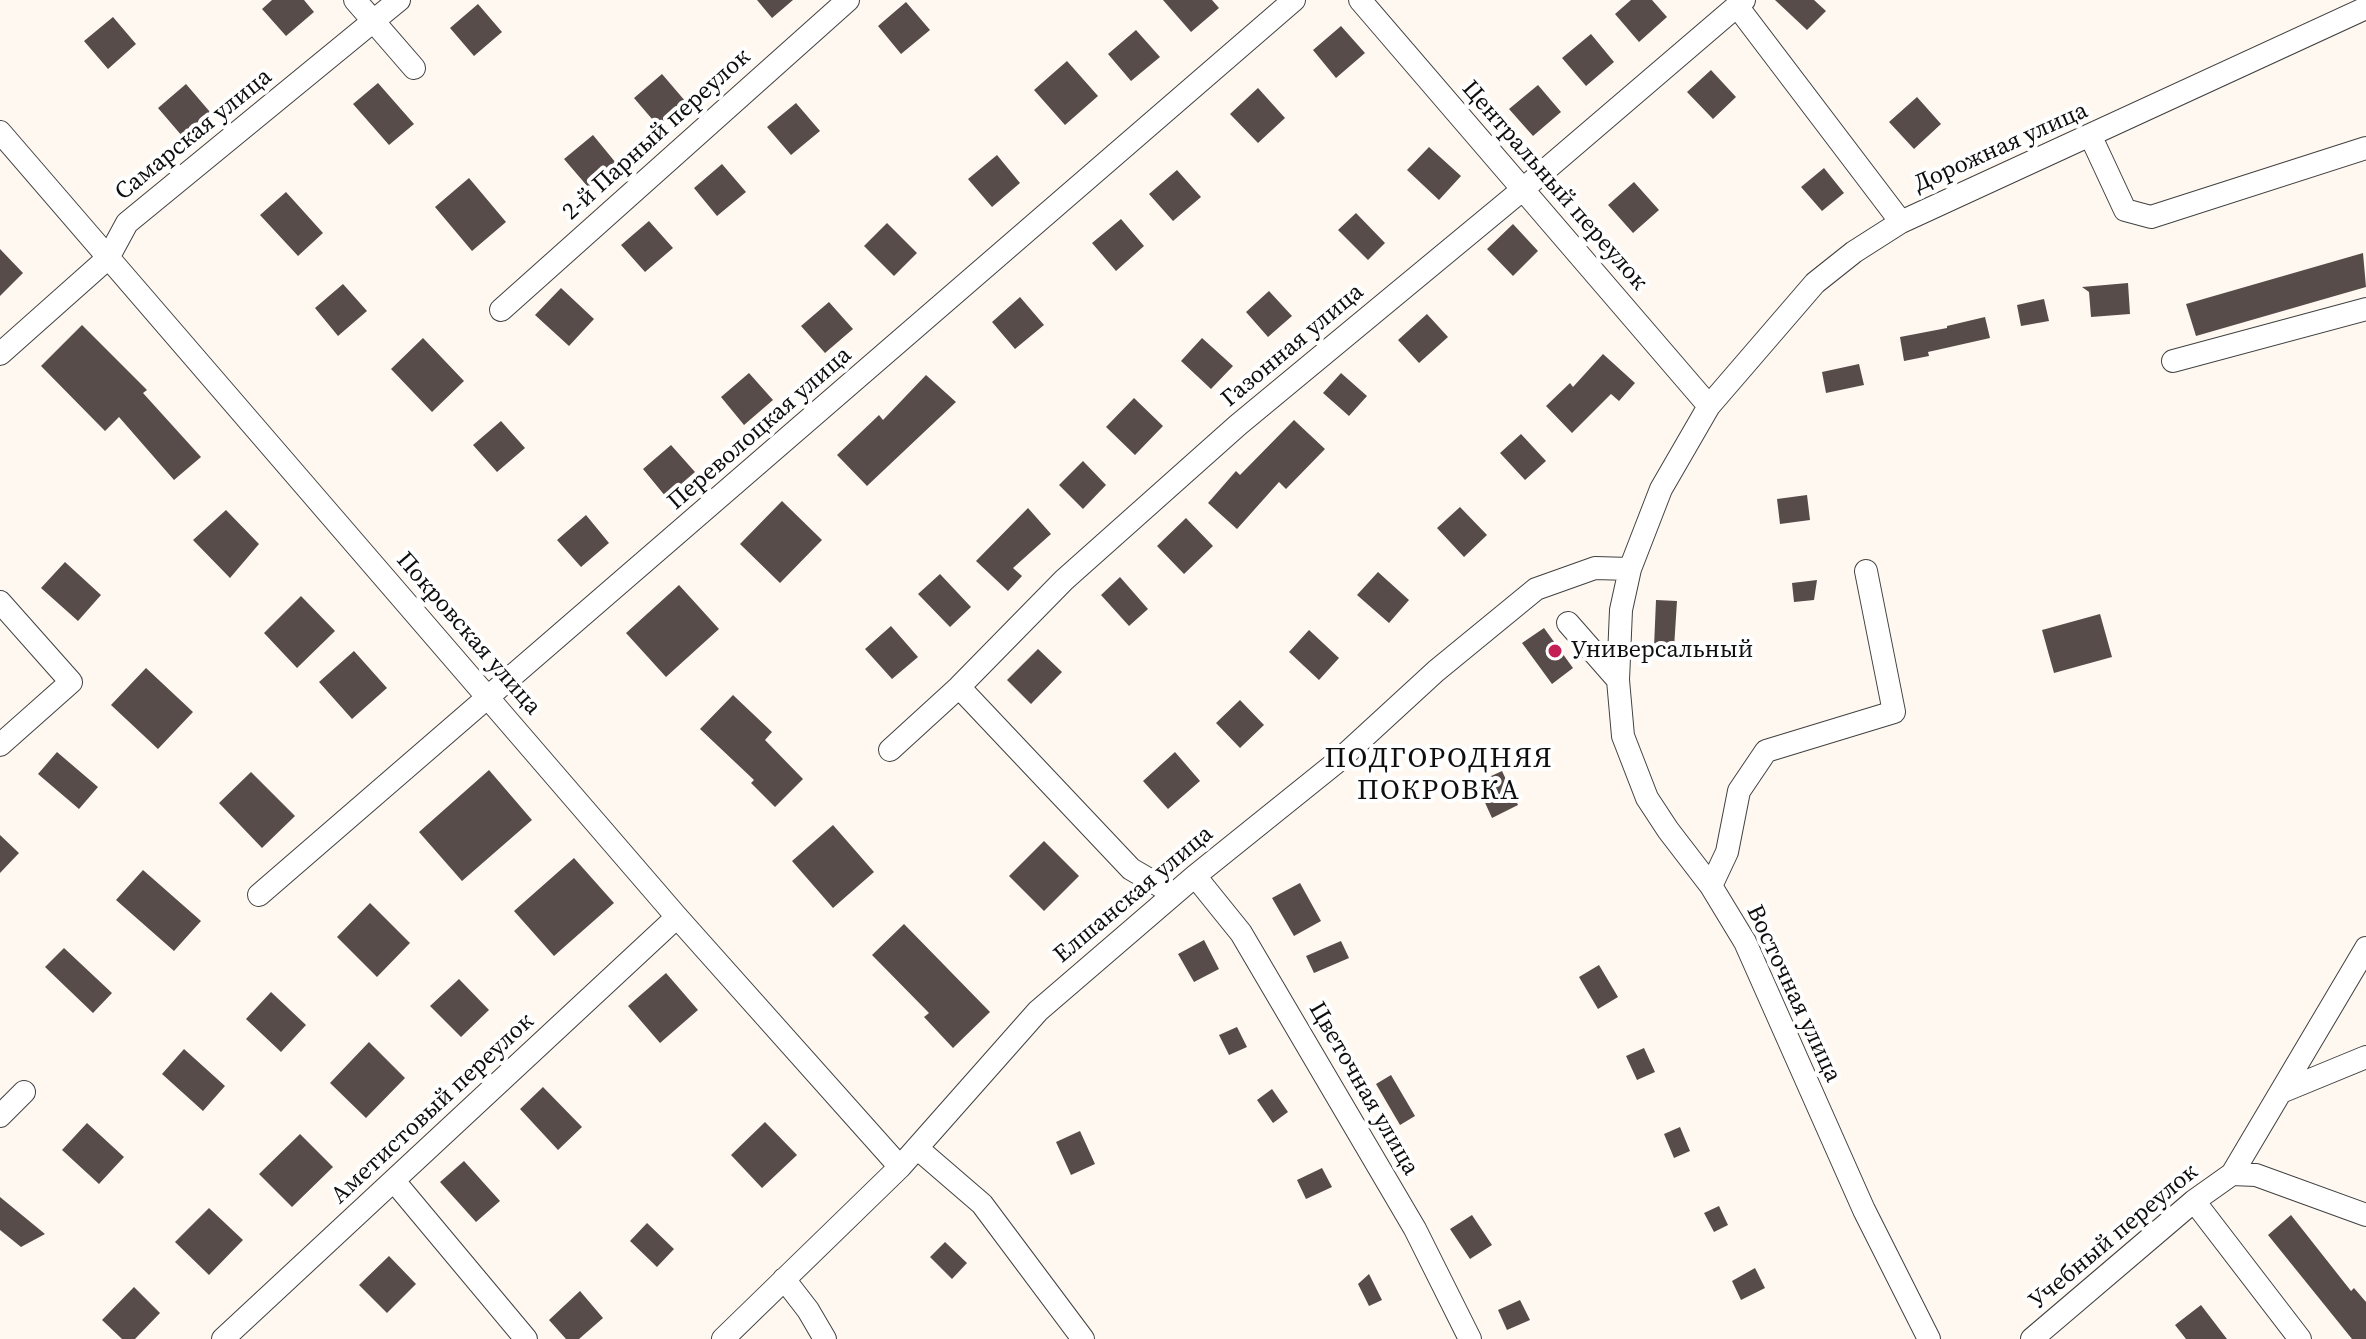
<!DOCTYPE html>
<meta charset="utf-8">
<style>
body{margin:0}
canvas{display:block;background:#fff8f0}
</style>
<canvas width="2366" height="1339"></canvas>
<script>
const g = document.querySelector('canvas').getContext('2d');
g.lineJoin = 'round';
function fillPath(path, color) {
  g.fillStyle = color;
  g.fill(path, 'evenodd');
}
function toPath(rows) {
  const path = new Path2D();
  for (const r of rows) {
    path.moveTo(r[0], r[1]);
    for (let i = 2; i < r.length; i += 2) path.lineTo(r[i], r[i + 1]);
  }
  return path;
}
function trace(path, color, width, dash) {
  g.strokeStyle = color;
  g.lineWidth = width;
  g.lineCap = dash ? 'butt' : 'round';
  g.setLineDash(dash || []);
  g.stroke(path);
}
function label(font, color, halo, rows, align = 'center') {
  g.font = font + ' "Source Serif 4",serif';
  g.lineWidth = 8;
  g.setLineDash([]);
  g.textBaseline = 'middle';
  g.strokeStyle = halo;
  g.fillStyle = color;
  for (const [text, x, y, turn = 0] of rows) {
    g.save();
    g.translate(x, y);
    g.rotate((+turn || 0) * Math.PI / 180);
    g.textAlign = isNaN(turn) ? turn : align;
    if (halo) g.strokeText(text, 0, 0);
    g.fillText(text, 0, 0);
    g.restore();
  }
}
const building = toPath([
 [272,0,304,0,314,12,286,36,262,9],
 [757,0,793,0,772,18],
 [1163,0,1212,0,1219,8,1191,32],
 [1631,0,1652,0,1667,17,1639,42,1615,14],
 [1775,0,1814,0,1826,11,1807,30],
 [906,2,930,30,901,54,878,26],
 [478,4,502,32,474,56,450,28],
 [113,17,136,44,108,69,84,41],
 [1341,26,1365,53,1336,78,1313,50],
 [1136,30,1160,57,1131,81,1108,54],
 [1591,34,1614,62,1586,86,1562,58],
 [1067,61,1098,96,1065,125,1034,90],
 [1711,70,1736,97,1713,119,1687,92],
 [662,74,686,102,658,126,634,98],
 [378,83,414,124,389,145,353,104],
 [186,84,210,112,182,136,158,108],
 [1538,85,1561,112,1533,136,1509,109],
 [1258,88,1285,118,1258,143,1230,114],
 [1917,97,1941,124,1914,149,1889,122],
 [796,103,820,131,791,155,767,127],
 [593,135,616,163,588,187,564,159],
 [1429,147,1461,176,1439,200,1407,170],
 [997,155,1020,183,992,207,968,179],
 [722,164,746,192,717,216,694,188],
 [1824,168,1844,193,1822,211,1801,187],
 [1177,170,1201,197,1173,221,1149,194],
 [469,178,506,222,472,251,435,207],
 [1634,182,1659,210,1633,233,1608,205],
 [286,192,323,233,298,256,260,215],
 [1356,213,1385,243,1368,260,1338,230],
 [1121,219,1144,246,1116,271,1092,243],
 [649,221,673,248,645,272,621,245],
 [887,223,917,253,894,276,864,246],
 [1513,224,1538,251,1513,276,1487,249],
 [0,249,23,273,0,296],
 [2363,253,2366,287,2196,336,2186,304],
 [2128,283,2130,314,2091,317,2089,292,2082,287],
 [343,284,367,311,338,336,315,308],
 [561,288,594,319,569,346,535,315],
 [1269,291,1292,316,1268,337,1246,312],
 [1020,297,1044,325,1015,349,992,322],
 [2044,299,2049,321,2021,326,2017,305],
 [829,302,853,329,825,353,801,326],
 [1427,314,1448,337,1419,363,1398,340],
 [1985,317,1990,338,1928,352,1929,356,1904,361,1900,337,1947,328,1947,326],
 [82,325,147,390,143,393,201,457,174,480,119,417,105,431,41,366],
 [423,338,464,381,432,412,391,369],
 [1202,338,1233,366,1211,389,1181,361],
 [1603,354,1635,383,1619,401,1611,394,1572,433,1546,406,1570,383,1573,387],
 [1859,364,1864,385,1826,393,1822,372],
 [749,373,773,400,744,425,721,397],
 [1341,373,1367,396,1349,416,1323,393],
 [926,375,956,402,867,486,837,455,879,415,883,420],
 [1134,398,1163,426,1135,455,1106,427],
 [1294,420,1325,449,1286,489,1279,482,1237,529,1208,503,1236,471,1240,475],
 [501,421,525,448,497,472,473,445],
 [1521,434,1546,461,1525,480,1500,453],
 [671,445,695,472,666,497,643,469],
 [1083,461,1106,485,1083,509,1059,485],
 [1807,495,1810,520,1780,524,1777,499],
 [782,501,822,540,780,583,740,544],
 [1460,507,1487,535,1464,557,1437,528],
 [1028,508,1051,534,1013,568,1022,576,1008,591,976,561],
 [226,510,259,544,230,578,193,540],
 [586,515,609,543,581,567,557,540],
 [1186,518,1213,546,1184,574,1157,546],
 [65,562,101,595,78,621,41,588],
 [1378,572,1409,600,1389,623,1357,595],
 [940,574,971,607,950,627,918,594],
 [1120,577,1148,609,1129,626,1101,595],
 [1817,580,1814,600,1794,602,1792,583],
 [679,585,719,629,666,677,626,633],
 [301,596,335,631,297,668,264,633],
 [1656,600,1677,601,1674,648,1654,647],
 [2100,614,2112,657,2054,673,2042,630],
 [891,626,918,657,892,679,865,649],
 [1544,628,1573,668,1552,684,1522,643],
 [1309,630,1339,658,1319,680,1289,652],
 [1038,649,1062,672,1031,704,1007,680],
 [354,651,387,688,352,719,319,682],
 [146,668,193,712,158,749,111,705],
 [733,695,772,732,765,740,803,779,775,807,751,783,754,780,700,729],
 [1240,700,1264,725,1240,748,1216,723],
 [57,752,98,787,79,809,38,774],
 [1175,752,1200,781,1168,809,1143,781],
 [489,770,532,820,462,881,419,832],
 [1502,771,1518,805,1492,818,1476,783],
 [251,772,295,816,262,848,219,803],
 [833,825,874,872,833,908,792,861],
 [0,835,19,853,0,873],
 [1044,841,1079,876,1044,911,1009,876],
 [574,858,614,903,554,956,514,911],
 [143,870,201,921,174,951,116,900],
 [1300,883,1321,921,1294,936,1272,898],
 [370,903,410,943,377,977,337,937],
 [904,924,990,1012,953,1048,924,1017,929,1013,872,955],
 [1204,940,1219,969,1194,982,1178,954],
 [1341,941,1349,958,1314,973,1306,956],
 [64,948,112,993,93,1013,45,967],
 [1599,965,1618,997,1598,1009,1579,977],
 [666,973,698,1010,660,1043,628,1006],
 [459,979,489,1010,461,1037,430,1006],
 [271,992,306,1025,281,1052,246,1019],
 [1237,1027,1247,1047,1229,1055,1219,1035],
 [369,1042,405,1078,366,1118,330,1083],
 [1644,1048,1655,1072,1637,1080,1626,1056],
 [184,1049,225,1086,203,1111,162,1074],
 [1391,1075,1415,1116,1400,1125,1376,1084],
 [543,1087,582,1127,558,1150,520,1109],
 [1272,1089,1288,1112,1273,1123,1257,1100],
 [765,1122,797,1155,762,1188,731,1155],
 [87,1123,124,1157,99,1184,62,1150],
 [1680,1127,1690,1151,1674,1158,1664,1134],
 [1080,1131,1095,1164,1071,1175,1056,1142],
 [300,1134,333,1167,292,1207,259,1174],
 [464,1161,500,1201,476,1222,440,1182],
 [1322,1168,1332,1187,1306,1199,1297,1180],
 [0,1197,45,1234,21,1247,0,1230],
 [1719,1206,1728,1225,1714,1232,1704,1213],
 [209,1208,243,1240,209,1275,175,1242],
 [1472,1215,1492,1245,1470,1259,1450,1229],
 [2291,1215,2351,1291,2354,1288,2366,1302,2366,1339,2352,1339,2268,1235],
 [647,1223,674,1249,657,1267,630,1241],
 [945,1242,967,1263,952,1279,930,1257],
 [389,1256,416,1284,387,1313,359,1285],
 [1755,1268,1765,1288,1741,1300,1732,1281],
 [1369,1274,1382,1300,1369,1306,1358,1284],
 [134,1287,160,1313,135,1339,122,1339,102,1320],
 [580,1291,603,1318,579,1339,566,1339,549,1320],
 [1520,1300,1530,1320,1507,1330,1498,1310],
 [2201,1305,2227,1339,2186,1339,2175,1325]
]);
const minor = toPath([
 [355,0,414,68],
 [1360,0,1709,406],
 [1737,6,1901,222],
 [0,132,677,917,900,1167],
 [2091,137,2125,210,2151,217,2366,148],
 [501,310,848,0],
 [0,354,108,258,127,223,399,0],
 [2173,361,2366,309],
 [0,602,71,682,0,745],
 [1568,623,1618,680],
 [959,687,1131,869,1174,894],
 [890,750,959,687,1064,580,1238,425,1522,190,1744,0],
 [1195,876,1241,933,1415,1229,1470,1339],
 [1711,886,1727,852,1739,791,1766,751,1894,712,1866,571],
 [259,895,1294,0],
 [2281,1092,2366,1057],
 [0,1116,24,1092],
 [917,1148,982,1204,1083,1339],
 [2232,1174,2366,948],
 [394,1181,526,1339],
 [2194,1201,2300,1339],
 [784,1279,808,1310,825,1339],
 [223,1339,677,917],
 [723,1339,900,1167,1038,1011,1195,876,1338,761,1436,671,1536,589,1595,568,1630,569],
 [1929,1339,1864,1210,1745,942,1711,886,1668,830,1647,798,1623,736,1618,680,1621,610,1630,569,1661,489,1709,406,1815,283,1854,252,1901,222,2366,8],
 [2032,1339,2194,1201,2232,1174,2256,1175,2366,1215]
]);
const markers = [
 [1555,651,8,"#c42055"]
];
const streetNames = [
 ["Самарская улица",194,135,-39],
 ["2-й Парный переулок",657,135,-42],
 ["Дорожная улица",2001,148,-24],
 ["Центральный переулок",1554,186,49],
 ["Газонная улица",1293,346,-40],
 ["Переволоцкая улица",760,429,-41],
 ["Покровская улица",468,634,49],
 ["Елшанская улица",1134,895,-40],
 ["Восточная улица",1793,994,65],
 ["Цветочная улица",1363,1089,60],
 ["Аметистовый переулок",433,1109,-43],
 ["Учебный переулок",2114,1237,-40]
];
const poiNames = [
 ["Универсальный",1571,651]
];
const quarterNames = [
 ["ПОДГОРОДНЯЯ",1439,760],
 ["ПОКРОВКА",1439,792]
];
fillPath(building, '#584c4a');
trace(minor, '#414141', 24);
trace(minor, '#fff', 22);
for (const [x, y, r, color] of markers) {
  const dot = new Path2D();
  dot.arc(x, y, r, 0, 2 * Math.PI);
  g.fillStyle = color;
  g.fill(dot);
  trace(dot, '#fff', 3);
}
label('24px', '#0e0e0e', '#fff', streetNames);
label('24px', '#0e0e0e', '#fff', poiNames, 'left');
g.letterSpacing = '2px';
label('28px', '#0e0e0e', '#fff', quarterNames);
g.letterSpacing = '0px';
</script>
